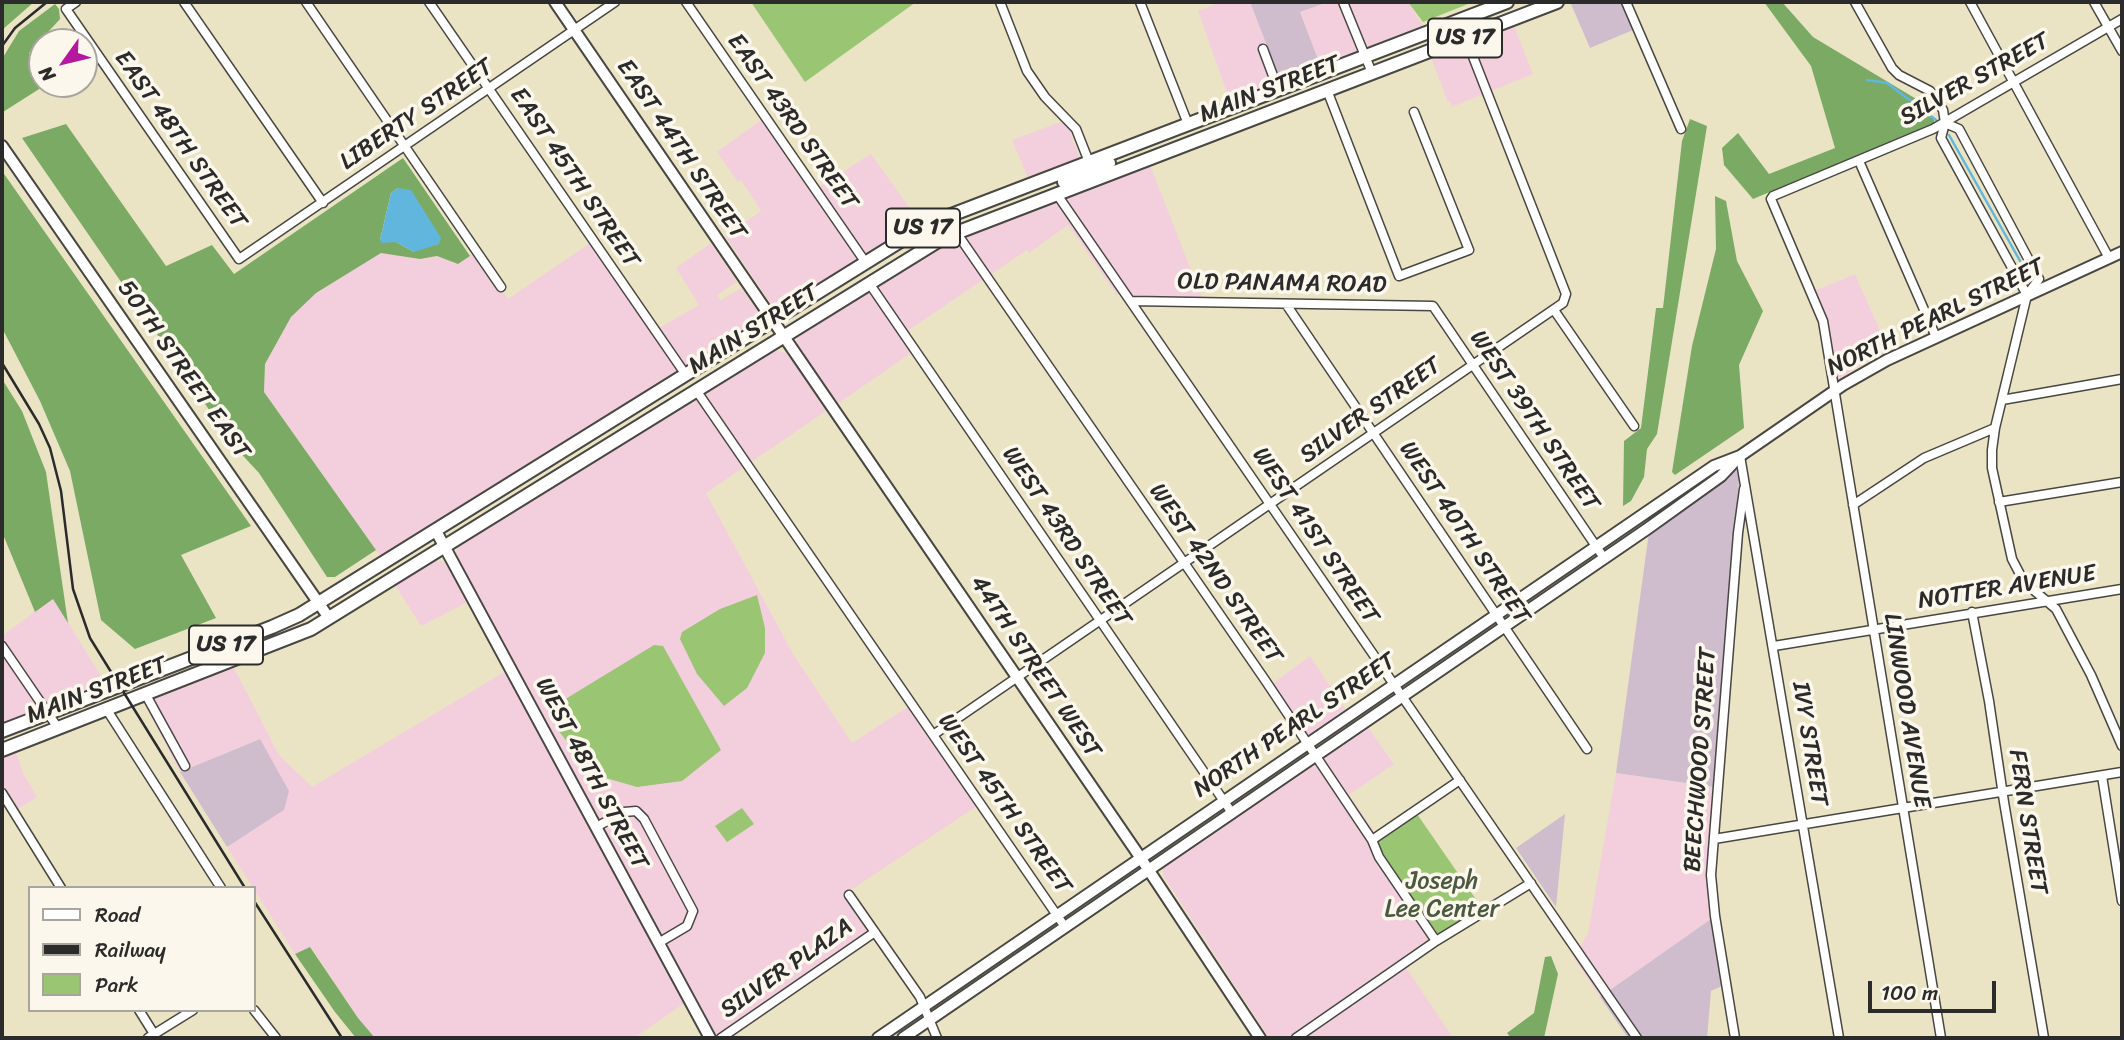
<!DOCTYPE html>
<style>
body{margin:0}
#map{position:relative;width:2124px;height:1040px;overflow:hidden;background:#eae4c4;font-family:Sriracha,sans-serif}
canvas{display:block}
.frame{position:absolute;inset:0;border:4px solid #2b2b2b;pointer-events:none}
.legend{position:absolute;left:28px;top:886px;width:228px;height:126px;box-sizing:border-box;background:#fbf7ec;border:2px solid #a8a59f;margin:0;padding:9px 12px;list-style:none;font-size:21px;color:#2b2b2b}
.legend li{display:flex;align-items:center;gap:14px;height:35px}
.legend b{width:35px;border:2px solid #a8a59f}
.north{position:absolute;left:28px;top:28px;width:70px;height:70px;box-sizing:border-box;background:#fbf7ec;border:2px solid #a8a59f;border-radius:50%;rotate:236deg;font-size:19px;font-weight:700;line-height:28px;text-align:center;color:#2b2b2b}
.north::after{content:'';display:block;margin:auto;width:24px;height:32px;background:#b5179e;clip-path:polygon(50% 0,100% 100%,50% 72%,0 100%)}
.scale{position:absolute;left:1868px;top:981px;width:128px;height:32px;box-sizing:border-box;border:4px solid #2b2b2b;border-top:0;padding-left:9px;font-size:21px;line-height:24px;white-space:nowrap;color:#2b2b2b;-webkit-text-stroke:5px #fbf7ec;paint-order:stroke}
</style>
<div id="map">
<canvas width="2124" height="1040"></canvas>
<div class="frame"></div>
<ul class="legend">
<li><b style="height:9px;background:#fff"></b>Road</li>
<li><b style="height:9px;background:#2b2b2b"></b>Railway</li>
<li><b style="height:19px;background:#9ac573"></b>Park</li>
</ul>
<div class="north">N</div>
<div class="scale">100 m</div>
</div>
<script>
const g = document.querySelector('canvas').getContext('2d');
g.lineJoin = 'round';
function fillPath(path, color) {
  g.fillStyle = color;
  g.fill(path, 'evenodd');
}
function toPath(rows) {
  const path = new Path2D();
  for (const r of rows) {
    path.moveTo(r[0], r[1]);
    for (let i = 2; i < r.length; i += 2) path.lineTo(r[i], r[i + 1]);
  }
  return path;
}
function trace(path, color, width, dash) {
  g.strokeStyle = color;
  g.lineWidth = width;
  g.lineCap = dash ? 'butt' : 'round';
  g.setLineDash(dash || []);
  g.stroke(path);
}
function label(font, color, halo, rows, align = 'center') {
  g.font = font + ' Sriracha,sans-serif';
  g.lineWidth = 7;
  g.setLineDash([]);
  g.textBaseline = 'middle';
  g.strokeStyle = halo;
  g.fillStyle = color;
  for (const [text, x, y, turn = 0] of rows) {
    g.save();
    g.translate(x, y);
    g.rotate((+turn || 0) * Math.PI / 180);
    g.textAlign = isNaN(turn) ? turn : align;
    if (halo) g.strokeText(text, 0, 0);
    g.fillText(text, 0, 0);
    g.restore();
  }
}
const built = toPath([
 [1221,2,1250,2,1281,82,1230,101,1198,11],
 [1328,2,1408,2,1424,27,1321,67,1300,12],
 [1514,26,1533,74,1452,107,1450,101,1448,102,1431,58],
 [761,120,811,192,871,154,920,222,783,308,776,307,771,304,725,236,761,211,741,180,738,182,717,152],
 [1066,120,1080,159,1028,178,1012,140],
 [1150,165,1202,298,1117,295,1068,225,1029,253,1027,250,900,336,911,353,836,405,798,349,796,340,800,334,938,248],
 [590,243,652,332,699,305,676,268,711,243,737,282,717,295,721,300,741,288,757,310,758,320,752,326,381,557,264,392,265,364,291,317,316,292,381,252,420,259,437,256,458,264,475,252,508,299],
 [1855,274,1889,351,1873,358,1829,385,1819,326,1807,294],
 [776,350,788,354,826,411,706,493,793,654,852,743,908,707,977,806,851,890,876,926,714,1037,457,559,456,552,458,547],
 [434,561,442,561,447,565,468,602,421,626,395,585],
 [53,598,106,684,2,724,2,636],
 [1310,656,1346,710,1308,737,1272,684],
 [233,666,279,755,312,787,506,671,686,1002,634,1038,375,1038,358,1018,311,947,295,954,227,847,284,810,259,739,180,772,144,702],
 [1367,726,1394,764,1349,795,1372,828,1376,844,1439,936,1401,960,1453,1038,1269,1038,1164,877,1162,868],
 [16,752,24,775,37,797,10,814,2,801,2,757],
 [1616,773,1714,787,1707,883,1711,919,1600,997,1574,958,1588,933]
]);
const industrial = toPath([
 [1250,2,1328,2,1300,12,1321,67,1281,82],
 [1577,2,1621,2,1633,30,1590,48,1571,4],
 [1740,467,1714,787,1616,773,1649,532],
 [260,739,289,791,284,810,227,847,180,772],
 [1565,814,1556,907,1516,848],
 [1711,919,1722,986,1711,991,1707,1038,1628,1038,1600,997]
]);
const green = toPath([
 [751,2,916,2,805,82],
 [1408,2,1473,2,1423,22],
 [757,595,765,628,765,653,747,688,724,706,697,674,680,639,682,632,720,609],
 [654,645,663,646,721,750,682,781,637,787,592,774,558,730,554,706],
 [742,808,754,824,727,842,715,826],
 [1417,814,1482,908,1439,936,1376,844]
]);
const forest = toPath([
 [2,2,34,2,2,30],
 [1764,2,1782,2,1813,37,1928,106,1935,123,1753,199,1724,165,1722,148,1738,133,1769,174,1835,148,1811,66],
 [55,4,59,9,60,19,29,53,42,73,42,84,47,84,3,112,2,59,19,31],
 [1690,119,1707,126,1657,434,1647,449,1644,477,1631,501,1623,506,1624,441,1641,428,1656,308,1663,308,1682,141],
 [66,124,166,266,212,245,234,274,403,158,470,256,458,264,437,256,420,259,381,253,316,293,291,317,265,364,264,392,376,550,335,577,327,577,259,473,234,446,22,138],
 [398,188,414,252,396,242,380,240,391,193],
 [2,171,251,526,181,555,216,618,135,649,101,620,70,471,40,401,2,328],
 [1715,196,1726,201,1737,261,1763,311,1739,365,1744,428,1675,475,1672,472,1692,346,1716,249],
 [2,379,22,411,46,472,68,623,53,599,35,612,2,532],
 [310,947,358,1018,375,1038,356,1038,335,1012,295,954],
 [1551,956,1558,974,1544,1038,1511,1038,1507,1033,1534,1013,1545,957]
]);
const water = toPath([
 [398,188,411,190,441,238,439,244,414,252,396,242,382,243,380,240,391,193]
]);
const stream = toPath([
 [1867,80,1887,83,1936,120],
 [1949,135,2028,275]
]);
const minor = toPath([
 [76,2,66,9,239,259,615,2],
 [184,2,323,203],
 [306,2,501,287],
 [429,2,686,375],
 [686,2,866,263],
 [1000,2,1027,71,1045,97,1076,129,1089,162],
 [1140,2,1188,124],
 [1343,2,1372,73],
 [1626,2,1681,129],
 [1855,2,1892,68,1899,75,1930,91,1943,110,1945,123,1941,138,2027,295],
 [1970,2,2109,258],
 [2094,2,2122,51],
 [1263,49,1278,89],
 [1327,90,1399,276,1469,250,1414,112],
 [1945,123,1959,129,2039,279,2027,295,1995,428,1992,450,1992,468,2012,559,2024,582,2056,609,2091,675,2122,746],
 [1859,161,1936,337],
 [1056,193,1637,1038],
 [956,232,1265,680,1372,840,1379,857,1436,941],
 [869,283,1232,813],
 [1131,301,1433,306,1604,558],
 [1286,304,1587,749],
 [1554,310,1634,426],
 [696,390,1065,927],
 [2002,400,2122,379],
 [1740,456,1839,1038],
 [1999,502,2122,482],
 [1853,505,1924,458,1995,428],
 [1972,612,1989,701,2004,802,2044,1038],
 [2,646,58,728],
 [1774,646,2122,589],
 [146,695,185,766],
 [107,710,221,888],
 [933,735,1563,303,1566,294,1459,21],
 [2102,776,2122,901],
 [2,793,61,888],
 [596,827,624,812,636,811,644,819,693,911,687,926,660,942],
 [1714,839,2122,772],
 [1372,840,1460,780],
 [849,895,920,997,937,1038],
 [139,1010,154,1034],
 [254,1010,276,1038],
 [148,1038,193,1010],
 [721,1038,875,932],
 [1296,1038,1436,941,1531,883],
 [1735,1038,1715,916,1711,875,1738,533,1744,489],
 [1941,1038,1823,321,1771,199,1773,196,1933,129,2122,19]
]);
const tertiary = toPath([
 [555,2,1140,857,1260,1038],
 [2,146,329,618],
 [436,531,710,1038],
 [878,1038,1714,466,1740,456,1843,385,1887,360,2122,252],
 [903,1038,1647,529,1721,476,1737,459]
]);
const primary = toPath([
 [1064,182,1109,163],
 [2,731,272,627,299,615,915,232,946,217,1507,2],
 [2,750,311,629,943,238,1557,2]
]);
const rail = toPath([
 [2,46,15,28,47,2],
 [2,363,39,424,50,448,61,491,73,589,90,638,245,888],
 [254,901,342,1038]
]);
const shields = [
 [1465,38,74],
 [923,228,74],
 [226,645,74]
];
const shieldNames = [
 ["US 17",1465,38],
 ["US 17",923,228],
 ["US 17",226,645]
];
const streetNames = [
 ["SILVER STREET",1975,80,-29],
 ["MAIN STREET",1270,90,-21],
 ["LIBERTY STREET",417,115,-34],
 ["EAST 43RD STREET",792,122,55],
 ["EAST 48TH STREET",180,140,55],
 ["EAST 44TH STREET",681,150,56],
 ["EAST 45TH STREET",574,178,56],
 ["OLD PANAMA ROAD",1282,284,1],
 ["NORTH PEARL STREET",1936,318,-26],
 ["MAIN STREET",754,330,-32],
 ["50TH STREET EAST",183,370,55],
 ["SILVER STREET",1371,411,-35],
 ["WEST 39TH STREET",1534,421,56],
 ["WEST 40TH STREET",1464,533,56],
 ["WEST 41ST STREET",1315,536,56],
 ["WEST 43RD STREET",1066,537,56],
 ["WEST 42ND STREET",1215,574,55],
 ["NOTTER AVENUE",2007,588,-9],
 ["44TH STREET WEST",1035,667,56],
 ["MAIN STREET",97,691,-21],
 ["LINWOOD AVENUE",1906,711,81],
 ["NORTH PEARL STREET",1295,726,-34],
 ["IVY STREET",1809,744,81],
 ["BEECHWOOD STREET",1701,760,-86],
 ["WEST 48TH STREET",591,774,62],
 ["WEST 45TH STREET",1004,804,55],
 ["FERN STREET",2027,822,81],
 ["SILVER PLAZA",787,969,-35]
];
const parkNames = [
 ["Joseph",1442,882],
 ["Lee Center",1442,910]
];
fillPath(built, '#f3cfde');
fillPath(industrial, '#cfbdce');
fillPath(green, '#9ac573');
fillPath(forest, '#7baa65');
fillPath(water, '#61b6dd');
trace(stream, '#61b6dd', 2.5);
trace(minor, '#484742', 11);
trace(tertiary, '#484742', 14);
trace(primary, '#484742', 16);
trace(minor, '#fff', 8);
trace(tertiary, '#fff', 10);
trace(primary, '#fff', 12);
trace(rail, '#2b2b2b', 2.5);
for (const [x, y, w] of shields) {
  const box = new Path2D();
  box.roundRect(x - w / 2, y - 19.5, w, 39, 5);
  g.fillStyle = '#fbf7ec';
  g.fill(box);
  trace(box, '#2b2b2b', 2);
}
label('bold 23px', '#2b2b2b', null, shieldNames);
label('24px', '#2b2b2b', '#fbf7ec', streetNames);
label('24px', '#4c5941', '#fbf7ec', parkNames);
</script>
